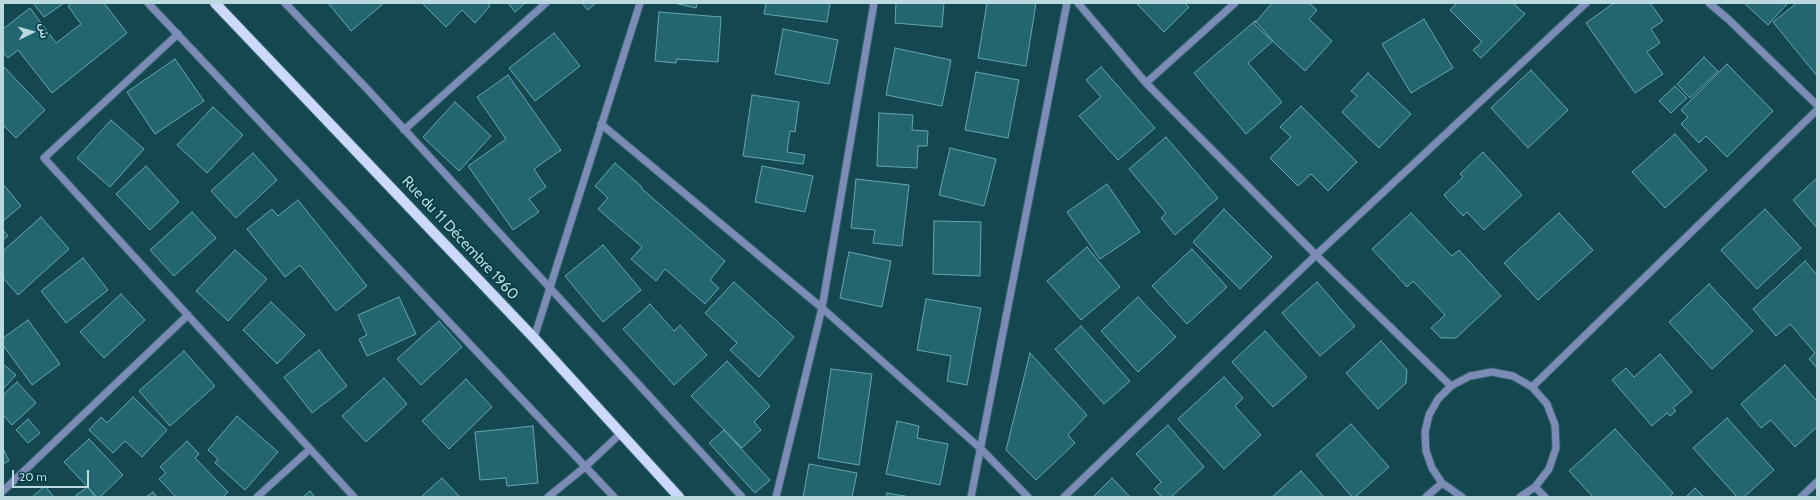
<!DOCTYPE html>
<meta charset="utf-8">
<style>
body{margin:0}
#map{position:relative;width:1820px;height:500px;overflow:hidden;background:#14474f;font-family:Cabin,"Noto Sans Arabic",sans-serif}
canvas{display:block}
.frame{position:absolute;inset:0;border:4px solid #bbdae0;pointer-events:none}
.north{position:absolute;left:12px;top:12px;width:40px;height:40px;-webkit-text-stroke:3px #063c44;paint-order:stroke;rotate:85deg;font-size:11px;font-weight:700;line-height:16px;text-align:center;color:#bbdae0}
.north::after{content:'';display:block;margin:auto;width:14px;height:18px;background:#bbdae0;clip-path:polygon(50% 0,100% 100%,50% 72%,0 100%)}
.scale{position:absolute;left:12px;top:470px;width:77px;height:18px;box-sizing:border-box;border:2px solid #bbdae0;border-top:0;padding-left:5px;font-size:12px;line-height:14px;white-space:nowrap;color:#bbdae0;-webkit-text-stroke:3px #063c44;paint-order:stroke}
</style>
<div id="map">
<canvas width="1820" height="500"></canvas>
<div class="frame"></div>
<div class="north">ش</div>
<div class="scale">20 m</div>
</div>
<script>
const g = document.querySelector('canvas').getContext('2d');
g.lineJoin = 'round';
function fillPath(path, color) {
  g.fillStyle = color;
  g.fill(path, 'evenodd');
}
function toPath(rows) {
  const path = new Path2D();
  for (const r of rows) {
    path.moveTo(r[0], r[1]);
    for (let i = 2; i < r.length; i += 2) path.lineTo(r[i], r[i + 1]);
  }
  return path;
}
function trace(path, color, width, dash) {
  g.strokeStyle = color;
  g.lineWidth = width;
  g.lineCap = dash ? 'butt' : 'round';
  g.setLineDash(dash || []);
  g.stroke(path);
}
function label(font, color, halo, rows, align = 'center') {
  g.font = font + ' Cabin,sans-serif';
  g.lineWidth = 3;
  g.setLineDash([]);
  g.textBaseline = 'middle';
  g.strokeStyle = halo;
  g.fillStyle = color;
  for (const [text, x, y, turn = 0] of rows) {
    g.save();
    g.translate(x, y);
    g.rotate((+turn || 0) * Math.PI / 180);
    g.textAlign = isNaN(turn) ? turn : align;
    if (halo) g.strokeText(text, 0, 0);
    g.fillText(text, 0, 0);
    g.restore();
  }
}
const building = toPath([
 [33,3,64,3,44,17,33,3],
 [72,3,104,3,127,33,52,93,18,50,8,58,3,52,3,29,30,8,56,43,81,24,68,6,72,3],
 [328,3,384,3,351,31,328,3],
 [422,3,487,3,490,6,475,23,462,10,446,27,422,3],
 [508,3,525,3,515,12,508,3],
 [582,3,596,3,588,10,582,3],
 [674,3,697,3,696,8,674,3],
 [766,3,830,3,827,22,764,14,766,3],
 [896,3,944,3,942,27,895,23,896,3],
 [987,3,1036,3,1026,66,978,58,987,3],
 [1136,3,1184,3,1189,7,1164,32,1136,3],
 [1272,3,1309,3,1317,10,1309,19,1332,41,1305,71,1254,24,1272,3],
 [1457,3,1513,3,1525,14,1481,58,1473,50,1482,42,1450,10,1457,3],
 [1614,3,1650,3,1663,21,1651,29,1660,43,1647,52,1663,74,1635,93,1586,23,1614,3],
 [1744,3,1788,3,1768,25,1744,3],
 [1797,3,1817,3,1817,76,1773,22,1797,3],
 [659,12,721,17,718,62,677,59,676,63,655,61,659,12],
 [1424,19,1453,68,1411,93,1382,44,1424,19],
 [1255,21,1273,41,1248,63,1282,102,1246,134,1194,73,1255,21],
 [783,29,838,40,829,84,775,74,783,29],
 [554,33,580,66,535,101,509,68,554,33],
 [895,48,951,60,942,106,886,95,895,48],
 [1704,57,1718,71,1690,98,1677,84,1704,57],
 [175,59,204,101,155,134,127,92,175,59],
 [1727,64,1773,111,1727,157,1706,136,1699,143,1681,124,1688,117,1681,110,1727,64],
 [3,66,45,110,16,138,3,125,3,66],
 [1101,67,1155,128,1118,160,1079,116,1101,97,1086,80,1101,67],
 [1531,70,1568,110,1528,148,1491,108,1531,70],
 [976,72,1019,80,1008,138,965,130,976,72],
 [1368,73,1411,114,1379,148,1342,112,1357,96,1351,91,1368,73],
 [508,75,561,150,534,169,546,187,529,199,539,212,513,230,468,166,506,139,477,97,508,75],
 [1675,86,1687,98,1671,113,1659,101,1675,86],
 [752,95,799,102,795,132,790,131,787,152,805,155,803,164,743,156,752,95],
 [455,102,491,136,459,171,423,137,455,102],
 [1301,106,1357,162,1328,191,1311,174,1298,186,1270,158,1291,137,1280,127,1301,106],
 [213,107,243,135,207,173,177,145,213,107],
 [879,113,913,115,912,130,928,131,927,146,918,146,917,168,877,166,879,113],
 [111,120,144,149,110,187,77,158,111,120],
 [1675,134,1707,170,1665,208,1632,172,1675,134],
 [1166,137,1218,198,1175,235,1161,218,1166,213,1129,169,1166,137],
 [950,148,996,159,984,206,939,195,950,148],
 [1483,152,1522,195,1484,230,1467,212,1463,216,1444,195,1463,177,1460,174,1483,152],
 [253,153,277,180,236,218,211,191,253,153],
 [615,163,642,187,641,188,725,261,710,280,719,288,705,304,665,269,656,281,631,259,642,247,598,209,608,198,595,186,615,163],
 [146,166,179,202,150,230,116,194,146,166],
 [762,166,813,176,805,212,755,202,762,166],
 [1817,178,1817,228,1793,200,1817,178],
 [856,179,909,185,902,246,873,243,875,230,851,228,856,179],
 [3,184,21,206,3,221,3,184],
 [1107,184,1140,232,1100,259,1067,212,1107,184],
 [298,200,367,286,336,311,300,265,285,277,247,229,272,209,278,216,298,200],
 [1224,209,1272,257,1240,289,1193,242,1224,209],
 [1765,209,1801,248,1757,289,1721,250,1765,209],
 [192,212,216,238,174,276,150,250,192,212],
 [1411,213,1452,256,1459,250,1501,296,1456,338,1441,338,1431,328,1445,315,1413,281,1407,287,1372,249,1411,213],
 [1559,213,1593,250,1538,300,1504,263,1559,213],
 [41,217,69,249,18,295,3,278,3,251,41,217],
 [934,221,981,222,980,276,933,274,934,221],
 [3,230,8,236,3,240,3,230],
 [603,245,641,290,603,322,565,276,603,245],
 [1087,247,1120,287,1081,320,1047,281,1087,247],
 [1192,249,1227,287,1187,324,1152,286,1192,249],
 [235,250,267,279,228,321,196,291,235,250],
 [849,252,891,261,882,307,840,298,849,252],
 [83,258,108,290,66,323,41,291,83,258],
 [1805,261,1817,275,1817,368,1809,359,1815,353,1790,324,1776,336,1753,309,1805,261],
 [734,282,794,337,759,377,730,350,737,343,705,313,734,282],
 [1317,282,1355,326,1320,356,1282,313,1317,282],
 [1709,284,1753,331,1712,369,1669,322,1709,284],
 [121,294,145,320,104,358,80,332,121,294],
 [399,297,416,334,367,356,359,339,367,335,358,315,399,297],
 [1138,297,1176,337,1138,372,1101,331,1138,297],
 [926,299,981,308,967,385,947,381,951,356,917,350,926,299],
 [271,302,305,335,277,364,243,330,271,302],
 [650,304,674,331,680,325,707,355,674,385,623,329,650,304],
 [28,320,60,364,32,385,3,345,3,338,28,320],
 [439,321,462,347,421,385,397,359,439,321],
 [1081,326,1130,381,1104,404,1055,349,1081,326],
 [1265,331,1307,377,1273,407,1232,362,1265,331],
 [1381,341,1407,370,1406,383,1378,409,1346,373,1381,341],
 [319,350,347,386,312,413,284,377,319,350],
 [184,351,215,386,170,426,139,391,184,351],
 [1030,353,1087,415,1068,435,1075,443,1036,480,1006,450,1030,353],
 [1660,354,1692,392,1673,408,1676,411,1670,416,1667,413,1652,426,1612,380,1626,368,1634,377,1660,354],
 [727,361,770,406,754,422,761,430,742,448,691,396,727,361],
 [3,364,16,375,3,389,3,364],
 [1785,365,1817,401,1817,427,1795,447,1771,420,1761,428,1741,404,1785,365],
 [831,369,872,374,859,465,818,458,831,369],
 [1224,377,1243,398,1235,406,1261,435,1224,469,1178,419,1224,377],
 [384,378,407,404,366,442,342,416,384,378],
 [466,379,492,407,449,449,422,421,466,379],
 [17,382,36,403,12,425,3,415,3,395,17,382],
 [133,397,167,430,142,457,125,441,113,453,89,430,101,417,107,423,133,397],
 [237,416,278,452,245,490,215,463,218,459,208,450,237,416],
 [1727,418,1774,470,1744,497,1737,497,1693,448,1727,418],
 [28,419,40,433,28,443,16,430,28,419],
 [897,421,919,426,917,438,948,444,940,485,886,474,897,421],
 [1351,424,1389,467,1355,497,1352,497,1316,455,1351,424],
 [1168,425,1204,467,1171,497,1162,497,1154,489,1161,482,1136,454,1168,425],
 [533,426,538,483,507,486,506,478,480,480,475,432,533,426],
 [1615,429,1673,493,1669,497,1593,497,1569,471,1615,429],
 [724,430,770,480,755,493,709,443,724,430],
 [89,439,123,475,100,497,97,497,64,462,89,439],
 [187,441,199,454,195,458,228,492,223,497,176,497,159,479,166,473,160,467,187,441],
 [3,448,9,461,3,464,3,448],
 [809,464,857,473,852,497,803,497,809,464],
 [1301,471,1324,497,1272,497,1301,471],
 [442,478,460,497,421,497,442,478],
 [1112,478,1130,497,1093,497,1112,478],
 [45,486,54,497,32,497,45,486],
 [88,487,95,497,77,497,76,495,88,487],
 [1695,488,1704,497,1686,497,1695,488],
 [310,491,315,497,303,497,310,491],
 [153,492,157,497,146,497,153,492],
 [887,493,910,497,886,497,887,493]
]);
const minor = toPath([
 [148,3,614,497],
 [285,3,369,91,742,497],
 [1078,3,1146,83,1316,255,1451,386],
 [1709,3,1728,19,1817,105],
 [178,34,44,158,354,497],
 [1146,83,1235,3],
 [601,124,822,308,980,448,1028,497],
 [404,130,546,3],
 [534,338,640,3],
 [1532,387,1817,110],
 [1535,487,1545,497],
 [3,491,188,315],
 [257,497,310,449],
 [548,497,585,467,620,434],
 [776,497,822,308,874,3],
 [971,497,1067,3],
 [1064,497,1316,255,1586,3],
 [1426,497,1442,483],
 [1462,497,1442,483,1432,468,1426,451,1425,432,1429,415,1438,399,1451,386,1470,376,1492,372,1513,376,1532,387,1547,404,1555,425,1556,448,1549,469,1535,487,1520,497],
 [1801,497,1817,482]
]);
const major = toPath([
 [215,3,534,338,679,497]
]);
const streetNames = [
 ["Rue du 11 Décembre 1960",460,238,47]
];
fillPath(building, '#246670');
trace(building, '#66a6b1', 1);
trace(minor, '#35646c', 9);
trace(major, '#35646c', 12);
trace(minor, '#7d8bb7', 7);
trace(major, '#ccd9fd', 10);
label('15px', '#bbdae0', '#063c44', streetNames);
</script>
